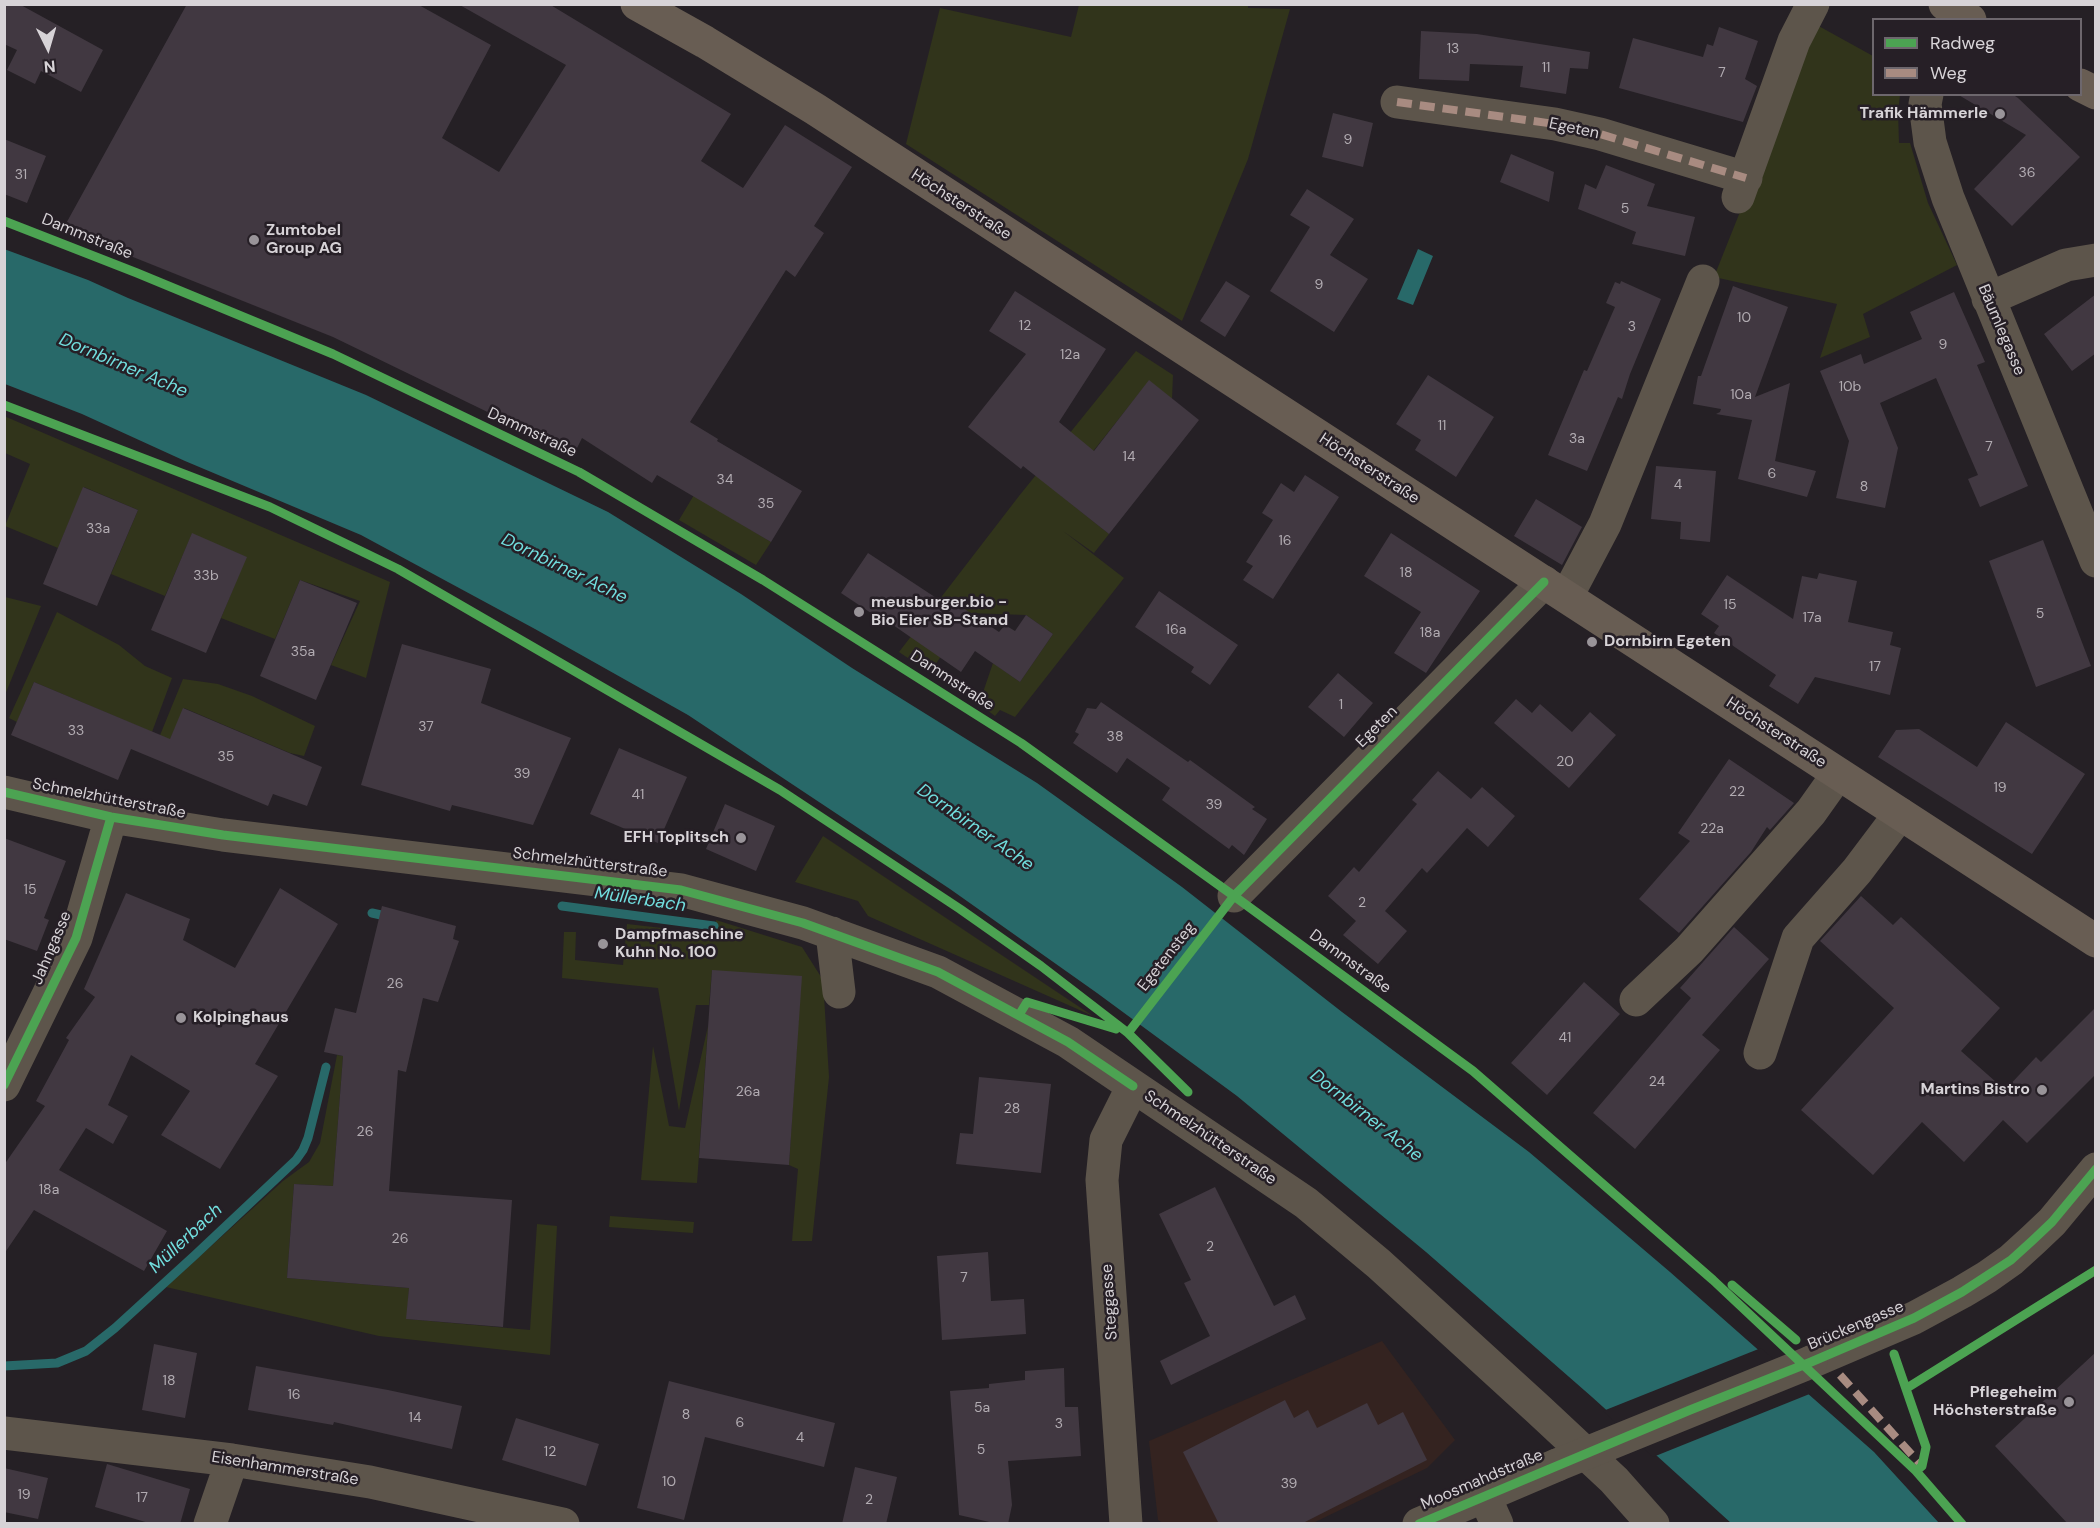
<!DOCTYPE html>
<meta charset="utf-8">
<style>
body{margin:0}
#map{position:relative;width:2100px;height:1528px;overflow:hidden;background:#252025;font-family:"DM Sans",sans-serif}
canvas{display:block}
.frame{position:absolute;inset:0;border:6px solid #d7d3d7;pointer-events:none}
.legend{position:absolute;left:1872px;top:18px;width:210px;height:78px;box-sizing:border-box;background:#261f26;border:2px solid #6d676d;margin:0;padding:8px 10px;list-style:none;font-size:18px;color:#d7d3d7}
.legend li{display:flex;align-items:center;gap:12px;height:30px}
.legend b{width:30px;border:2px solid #6d676d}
.north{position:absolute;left:18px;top:18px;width:60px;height:60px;-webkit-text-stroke:4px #261f26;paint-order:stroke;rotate:175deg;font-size:16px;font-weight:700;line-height:24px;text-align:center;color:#d7d3d7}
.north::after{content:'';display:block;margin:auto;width:21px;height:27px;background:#d7d3d7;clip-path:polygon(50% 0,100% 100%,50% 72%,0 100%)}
</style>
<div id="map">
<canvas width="2100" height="1528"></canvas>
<div class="frame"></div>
<ul class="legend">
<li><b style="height:8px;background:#4ca352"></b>Radweg</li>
<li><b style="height:8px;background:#a88b81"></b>Weg</li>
</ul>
<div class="north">N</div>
</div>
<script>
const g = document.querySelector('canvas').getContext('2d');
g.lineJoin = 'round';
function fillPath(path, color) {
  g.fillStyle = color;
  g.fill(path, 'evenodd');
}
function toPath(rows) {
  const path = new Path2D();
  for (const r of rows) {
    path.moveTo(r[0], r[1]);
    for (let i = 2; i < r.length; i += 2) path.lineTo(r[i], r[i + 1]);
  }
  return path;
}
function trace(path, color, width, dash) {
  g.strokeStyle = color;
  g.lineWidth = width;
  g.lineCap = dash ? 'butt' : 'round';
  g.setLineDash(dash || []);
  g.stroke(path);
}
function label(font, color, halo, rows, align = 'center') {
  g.font = font + ' "DM Sans",sans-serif';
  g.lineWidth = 5;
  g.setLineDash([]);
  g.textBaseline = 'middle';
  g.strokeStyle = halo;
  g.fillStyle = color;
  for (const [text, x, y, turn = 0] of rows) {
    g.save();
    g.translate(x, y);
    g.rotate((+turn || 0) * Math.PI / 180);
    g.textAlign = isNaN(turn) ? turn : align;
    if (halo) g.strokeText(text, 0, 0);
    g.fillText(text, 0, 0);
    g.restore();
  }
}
const industrial = toPath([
 [1382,1341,1455,1440,1427,1468,1311,1524,1163,1523,1158,1520,1149,1441]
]);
const green = toPath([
 [1248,5,1248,8,1290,9,1248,159,1182,321,906,144,940,8,1071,37,1079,5],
 [1815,24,1873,56,1874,94,1900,95,1898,112,1899,143,1910,143,1928,203,1957,265,1863,314,1870,337,1820,358,1837,304,1714,277],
 [1136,351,1173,375,1172,399,1149,381,1059,494,1109,534,1094,553,1063,531,1124,578,1015,717,1000,710,995,716,979,704,993,663,1020,682,1053,634,1026,615,969,613,930,673,899,652,1019,496],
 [4,416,390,582,366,678,331,665,360,601,300,580,275,639,221,618,246,557,192,534,165,596,111,574,138,510,84,487,58,548,5,526,30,464,5,453],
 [694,495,771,542,756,565,679,520],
 [5,597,41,606,5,695,4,597],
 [57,612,119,645,145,666,172,678,152,732,34,682,17,722,9,718],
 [183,679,218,684,252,696,315,726,304,756,290,753,184,708,166,749,156,745],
 [823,836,1093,1016,868,916,858,901,795,882],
 [716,920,802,947,823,980,829,1077,812,1241,792,1241,798,1169,789,1165,801,977,712,971,709,1005,696,1005,679,1111,658,988,562,978,564,932,576,932,575,960,623,965,627,924,715,934],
 [708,1026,697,1183,641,1180,653,1046,669,1126,685,1128],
 [337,1055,343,1056,333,1186,294,1184,287,1278,409,1288,407,1319,530,1330,537,1224,557,1226,550,1355,379,1336,166,1287,283,1181,309,1162,320,1143],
 [610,1216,694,1222,693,1233,609,1227]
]);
const water = toPath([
 [4,249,88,280,128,298,366,395,608,512,741,594,852,668,1037,783,1182,887,1342,1012,1529,1152,1670,1272,1874,1452,1939,1523,1731,1523,1592,1397,1426,1252,1237,1096,1097,993,950,889,688,715,535,629,361,535,185,461,82,414,5,384],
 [1418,249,1433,256,1413,305,1397,299]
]);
const pier = toPath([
 [1761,1348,1812,1393,1653,1457,1603,1411]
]);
const stream = toPath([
 [562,906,714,926],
 [372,913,390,917],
 [4,1366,57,1363,86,1351,115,1328,195,1255,296,1160,303,1150,308,1138,326,1067]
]);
const building = toPath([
 [4,4,19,4,103,50,81,92,41,71,35,84,7,70,17,50,4,44],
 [187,4,417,4,491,45,442,138,499,172,566,65,458,4,549,4,731,114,701,161,743,188,785,125,852,167,814,226,824,233,795,277,786,270,690,422,718,439,717,441,802,491,771,542,657,475,652,483,582,438,574,454,333,337,63,229],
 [1719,27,1758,41,1745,79,1757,86,1743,122,1619,88,1633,38,1703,57,1707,44,1713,46],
 [1421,31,1477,34,1590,52,1588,69,1570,68,1566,94,1520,87,1523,66,1470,64,1469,81,1419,79],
 [1957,94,2012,94,2018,98,2080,157,2012,226,1974,189,2026,135],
 [1333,113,1373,123,1363,167,1322,157],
 [4,139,46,156,27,203,4,194],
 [1511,154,1554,172,1549,202,1500,182],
 [1606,165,1655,184,1647,206,1695,217,1685,256,1632,244,1636,232,1578,209,1585,184,1596,189],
 [1307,189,1354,219,1330,255,1368,279,1334,332,1270,291,1310,227,1290,215],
 [1226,281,1250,296,1225,337,1200,321],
 [1621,281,1661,299,1630,374,1622,399,1618,397,1587,471,1548,455,1584,370,1587,371,1615,307,1606,303,1615,282,1620,284],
 [1733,286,1788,307,1755,397,1790,383,1775,461,1816,471,1807,497,1738,479,1752,420,1716,414,1720,412,1721,409,1693,404,1698,376,1701,376],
 [1015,291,1106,349,1059,422,1094,451,1149,380,1199,420,1109,534,1023,466,1021,469,968,427,1026,354,989,331],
 [1954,292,1985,362,1977,365,2028,486,1980,507,1968,479,1978,475,1936,378,1880,403,1898,448,1885,508,1836,498,1849,441,1820,371,1861,354,1864,364,1922,339,1910,312],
 [2096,294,2096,353,2072,371,2044,334],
 [1428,375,1494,417,1456,477,1415,450,1421,440,1396,424],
 [1656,466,1716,471,1710,542,1680,539,1681,522,1651,519],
 [1305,475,1339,497,1273,599,1243,580,1253,566,1246,562,1273,520,1262,513,1281,483,1294,492],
 [83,487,138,510,97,606,43,584],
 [1536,499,1582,527,1562,565,1514,536],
 [192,533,247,557,206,653,151,630],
 [1391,533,1480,591,1426,673,1394,653,1421,612,1364,576],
 [2043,540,2091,666,2036,687,1989,561],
 [868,553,950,607,954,602,999,632,1005,625,1015,631,1026,615,1053,634,1020,682,975,651,961,672,893,625,892,627,841,593],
 [1819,573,1857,581,1848,622,1893,632,1890,645,1901,648,1890,695,1815,677,1798,704,1769,686,1776,675,1714,633,1719,626,1701,614,1727,575,1793,619,1802,576,1817,579],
 [300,580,357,603,316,700,260,676],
 [1159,591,1238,645,1210,685,1191,672,1194,667,1135,627],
 [402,644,491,669,481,703,571,738,533,825,452,805,450,811,361,785],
 [1338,673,1373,703,1344,737,1308,707],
 [34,682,170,739,183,708,322,767,307,806,273,794,268,806,131,749,118,780,11,735],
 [1516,699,1532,713,1540,704,1572,732,1590,712,1616,735,1569,788,1494,723],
 [1101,702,1188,762,1190,760,1255,807,1252,809,1267,819,1244,855,1232,845,1229,849,1162,800,1170,788,1127,758,1117,773,1073,743,1079,734,1075,732,1087,708,1096,709],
 [2006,722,2085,774,2032,854,1878,757,1896,730,1919,729,1977,767],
 [619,748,687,777,658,843,590,814],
 [1729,759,1794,803,1770,830,1767,827,1751,852,1679,933,1639,899,1690,841,1678,833],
 [1438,771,1471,799,1482,787,1515,816,1488,847,1467,828,1427,873,1422,868,1385,911,1407,931,1378,964,1343,935,1356,921,1328,896,1354,867,1359,872,1417,804,1412,800],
 [725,804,775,826,756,871,706,849],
 [4,838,66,861,44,918,49,920,37,951,4,939],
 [280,888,338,924,255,1064,278,1076,220,1169,161,1135,190,1091,131,1055,108,1105,128,1116,113,1144,86,1128,59,1170,167,1231,144,1271,34,1210,4,1254,4,1165,45,1106,36,1101,69,1040,66,1038,95,997,84,989,126,893,190,919,183,940,235,968],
 [1861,896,1893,925,1901,917,2000,1008,1961,1051,2005,1090,2036,1057,2041,1062,2096,1007,2096,1074,2027,1143,2003,1120,1964,1162,1922,1122,1873,1175,1801,1110,1894,1008,1820,941],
 [382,906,456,926,453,939,459,941,438,1002,423,998,406,1072,398,1070,389,1191,512,1200,503,1327,406,1319,409,1288,287,1278,294,1184,333,1186,343,1056,324,1052,335,1008,356,1013],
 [1734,927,1769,959,1702,1035,1720,1050,1635,1149,1593,1113,1691,998,1680,988],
 [712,970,802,976,789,1165,699,1158],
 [1584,982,1620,1014,1547,1095,1511,1063],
 [979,1077,1051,1084,1041,1173,956,1164,960,1133,973,1134],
 [1215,1187,1274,1306,1295,1295,1306,1319,1171,1385,1160,1361,1210,1336,1184,1283,1191,1280,1159,1214],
 [988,1252,991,1301,1024,1299,1026,1334,942,1340,937,1256],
 [154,1344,197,1353,185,1418,142,1410],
 [2096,1352,2096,1524,2068,1524,1995,1446],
 [256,1366,388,1390,462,1406,452,1449,334,1422,333,1425,248,1410],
 [1064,1368,1065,1407,1078,1407,1081,1456,1008,1461,1012,1505,1008,1524,998,1524,959,1515,950,1391,989,1388,989,1384,1025,1380,1025,1371],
 [669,1381,835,1423,824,1467,705,1437,684,1520,637,1508],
 [1285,1400,1294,1418,1308,1410,1317,1428,1367,1403,1378,1425,1403,1412,1427,1460,1301,1524,1219,1524,1183,1452],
 [516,1418,599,1444,586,1486,502,1460],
 [107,1464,190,1489,180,1524,152,1524,95,1507],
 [855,1467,897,1477,886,1524,842,1524],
 [4,1468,48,1478,38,1519,4,1512]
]);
const minor = toPath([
 [1927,94,1925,104,1930,142,1948,198,2096,561],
 [1397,102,1555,124,1600,134,1746,178],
 [1738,197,1794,41,1813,4],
 [1988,299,2066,265,2096,260],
 [1567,596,1605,524,1703,281],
 [4,792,111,817,223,835,681,890,803,923,938,972,1068,1042,1306,1203,1379,1264,1539,1410,1614,1480,1653,1524],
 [1234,896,1544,582],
 [832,933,839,992],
 [1636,1000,1689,950,1811,812,1838,774],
 [1760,1053,1798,938,1857,871,1900,814],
 [4,1085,76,938,111,817],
 [1811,1362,1914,1318,1962,1292,1987,1277,2011,1260,2033,1240,2052,1222,2096,1169],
 [4,1433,232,1460,370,1482,563,1524],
 [1484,1495,1497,1524],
 [210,1524,232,1460],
 [1126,1524,1102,1180,1106,1140,1133,1086],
 [1419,1524,1557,1465]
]);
const major = toPath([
 [637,4,705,42,815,109,2096,941],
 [1945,4,1970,20],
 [2080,85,2096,93]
]);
const minorBridge = toPath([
 [1557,1465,1811,1362]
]);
const quiet = toPath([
 [1397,102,1555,124,1600,134,1746,178],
 [1840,1375,1922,1466]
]);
const cycleway = toPath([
 [4,221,137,273,333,354,579,472,763,580,1021,743,1234,896,1473,1071,1713,1280,1916,1471,1962,1524],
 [4,405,270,507,398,569,780,790,960,909,1041,966,1128,1033,1188,1092],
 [4,792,111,817,223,835,681,890,803,923,938,972,1068,1042,1133,1086],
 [1019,1015,1027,1002,1116,1029],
 [1128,1033,1234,896,1544,582],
 [4,1085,76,938,111,817],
 [1732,1285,1796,1340],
 [1894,1354,1926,1447,1922,1466,1916,1471],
 [1907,1388,2096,1270],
 [1419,1524,1690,1410,1811,1362,1914,1318,1962,1292,2011,1260,2033,1240,2052,1222,2096,1169]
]);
const markers = [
 [2000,114,6,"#999499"],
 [254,240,6,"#999499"],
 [859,612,6,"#999499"],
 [1592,642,6,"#999499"],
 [741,838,6,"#999499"],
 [603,944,6,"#999499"],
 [181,1018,6,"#999499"],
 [2042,1090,6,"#999499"],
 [2069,1402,6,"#999499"]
];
const numberNames = [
 ["13",1453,49],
 ["11",1546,68],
 ["7",1722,73],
 ["9",1348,140],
 ["36",2027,173],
 ["31",21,175],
 ["5",1625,209],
 ["9",1319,285],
 ["10",1744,318],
 ["12",1025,326],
 ["3",1632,327],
 ["9",1943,345],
 ["12a",1070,355],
 ["10b",1850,387],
 ["10a",1741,395],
 ["11",1442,426],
 ["3a",1577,439],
 ["7",1989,447],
 ["14",1129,457],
 ["6",1772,474],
 ["34",725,480],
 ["4",1678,485],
 ["8",1864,487],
 ["35",766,504],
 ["33a",98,529],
 ["16",1285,541],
 ["18",1406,573],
 ["33b",206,576],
 ["15",1730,605],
 ["5",2040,614],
 ["17a",1812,618],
 ["16a",1176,630],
 ["18a",1430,633],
 ["35a",303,652],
 ["17",1875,667],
 ["1",1341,705],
 ["37",426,727],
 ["33",76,731],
 ["38",1115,737],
 ["35",226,757],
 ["20",1565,762],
 ["39",522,774],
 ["19",2000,788],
 ["22",1737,792],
 ["41",638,795],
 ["39",1214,805],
 ["22a",1712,829],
 ["15",30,890],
 ["2",1362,903],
 ["26",395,984],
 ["41",1565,1038],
 ["24",1657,1082],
 ["26a",748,1092],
 ["28",1012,1109],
 ["26",365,1132],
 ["18a",49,1190],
 ["26",400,1239],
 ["2",1210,1247],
 ["7",964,1278],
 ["18",169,1381],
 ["16",294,1395],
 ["5a",982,1408],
 ["8",686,1415],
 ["14",415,1418],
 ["6",740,1423],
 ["3",1059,1424],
 ["4",800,1438],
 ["5",981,1450],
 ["12",550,1452],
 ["10",669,1482],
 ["39",1289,1484],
 ["19",24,1495],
 ["17",142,1498],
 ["2",869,1500]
];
const poiNames = [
 ["Trafik Hämmerle",1988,114,"right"],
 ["Zumtobel",266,231],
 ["Group AG",266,249],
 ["meusburger.bio -",871,603],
 ["Bio Eier SB-Stand",871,621],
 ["Dornbirn Egeten",1604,642],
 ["EFH Toplitsch",729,838,"right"],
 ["Dampfmaschine",615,935],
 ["Kuhn No. 100",615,953],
 ["Kolpinghaus",193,1018],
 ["Martins Bistro",2030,1090,"right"],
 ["Pflegeheim",2057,1393,"right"],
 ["Höchsterstraße",2057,1411,"right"]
];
const streetNames = [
 ["Egeten",1574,129,12],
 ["Höchsterstraße",961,205,33],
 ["Dammstraße",87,237,22],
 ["Bäumlegasse",2001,330,67],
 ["Dammstraße",532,433,25],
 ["Höchsterstraße",1369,469,33],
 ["Dammstraße",952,681,33],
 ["Egeten",1377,727,-45],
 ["Höchsterstraße",1776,733,33],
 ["Schmelzhütterstraße",109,799,11],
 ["Schmelzhütterstraße",590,863,7],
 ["Jahngasse",52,948,-67],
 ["Egetensteg",1167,957,-52],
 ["Dammstraße",1350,962,36],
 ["Schmelzhütterstraße",1210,1138,34],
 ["Steggasse",1110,1302,-94],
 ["Brückengasse",1856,1326,-23],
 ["Eisenhammerstraße",285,1469,9],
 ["Moosmahdstraße",1482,1480,-23]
];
const waterNames = [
 ["Dornbirner Ache",123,366,23],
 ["Dornbirner Ache",564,569,26],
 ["Dornbirner Ache",975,828,35],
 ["Müllerbach",640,900,8],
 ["Dornbirner Ache",1366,1116,38],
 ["Müllerbach",186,1239,-43]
];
fillPath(industrial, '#342320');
fillPath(green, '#31341b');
fillPath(water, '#286969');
fillPath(pier, '#252025');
trace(stream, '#286969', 9);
fillPath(building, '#413841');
trace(minor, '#5d554b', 33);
trace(major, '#685d53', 33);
trace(minorBridge, '#5d554b', 33);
trace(quiet, '#a88b81', 8, [15, 8]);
trace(cycleway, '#4ca352', 9);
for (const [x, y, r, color] of markers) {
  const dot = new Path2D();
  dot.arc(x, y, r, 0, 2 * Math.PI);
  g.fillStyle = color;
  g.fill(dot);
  trace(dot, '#261f26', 2);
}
label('14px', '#b2acb2', null, numberNames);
label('bold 16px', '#d7d3d7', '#261f26', poiNames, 'left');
label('16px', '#d7d3d7', '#261f26', streetNames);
label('italic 18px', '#71dede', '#261f26', waterNames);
</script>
